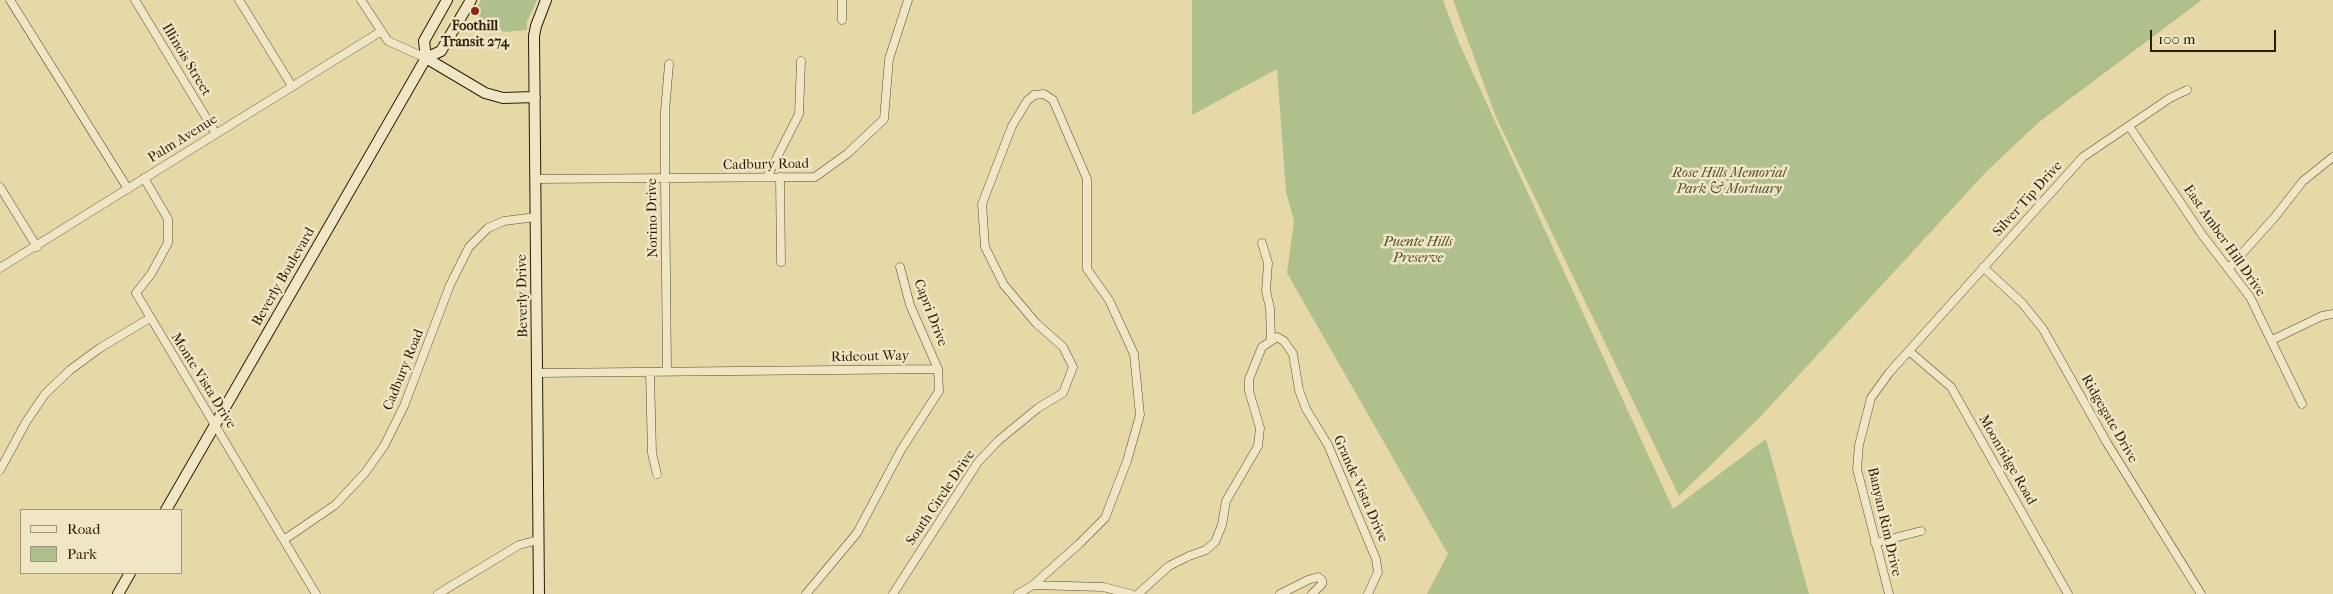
<!DOCTYPE html>
<style>
body{margin:0}
#map{position:relative;width:2333px;height:594px;overflow:hidden;background:#e6d8a7;font-family:"IM FELL French Canon",serif}
canvas{display:block}
.legend{position:absolute;left:20px;top:509px;width:162px;height:65px;box-sizing:border-box;background:#efe6c6;border:1px solid #a29578;margin:0;padding:6px 9px;list-style:none;font-size:15px;color:#2f1b03}
.legend li{display:flex;align-items:center;gap:10px;height:25px}
.legend b{width:25px;border:1px solid #a29578}
.scale{position:absolute;left:2150px;top:30px;width:126px;height:22px;box-sizing:border-box;border:2px solid #2f1b03;border-top:0;padding-left:6px;font-size:15px;line-height:18px;white-space:nowrap;color:#2f1b03;-webkit-text-stroke:4px #efe6c6;paint-order:stroke}
</style>
<div id="map">
<canvas width="2333" height="594"></canvas>
<ul class="legend">
<li><b style="height:6px;background:#efe6c6"></b>Road</li>
<li><b style="height:14px;background:#b0c08c"></b>Park</li>
</ul>
<div class="scale">100 m</div>
</div>
<script>
const g = document.querySelector('canvas').getContext('2d');
g.lineJoin = 'round';
function fillPath(path, color) {
  g.fillStyle = color;
  g.fill(path, 'evenodd');
}
function toPath(rows) {
  const path = new Path2D();
  for (const r of rows) {
    path.moveTo(r[0], r[1]);
    for (let i = 2; i < r.length; i += 2) path.lineTo(r[i], r[i + 1]);
  }
  return path;
}
function trace(path, color, width, dash) {
  g.strokeStyle = color;
  g.lineWidth = width;
  g.lineCap = dash ? 'butt' : 'round';
  g.setLineDash(dash || []);
  g.stroke(path);
}
function label(font, color, halo, rows, align = 'center') {
  g.font = font + ' "IM FELL French Canon",serif';
  g.lineWidth = 5;
  g.setLineDash([]);
  g.textBaseline = 'middle';
  g.strokeStyle = halo;
  g.fillStyle = color;
  for (const [text, x, y, turn = 0] of rows) {
    g.save();
    g.translate(x, y);
    g.rotate((+turn || 0) * Math.PI / 180);
    g.textAlign = isNaN(turn) ? turn : align;
    if (halo) g.strokeText(text, 0, 0);
    g.fillText(text, 0, 0);
    g.restore();
  }
}
const green = toPath([
 [481,0,537,0,527,22,527,30,504,32,477,15,480,10,477,7],
 [1192,0,1443,0,1459,43,1673,509,1766,439,1809,594,1427,594,1448,554,1287,273,1294,221,1286,192,1277,69,1192,115],
 [1453,0,2202,0,2039,122,1987,171,1761,416,1679,496,1496,117]
]);
const street = toPath([
 [10,0,128,189],
 [135,0,216,134],
 [239,0,292,86],
 [361,0,388,41,426,58],
 [842,0,842,20],
 [2129,126,2203,236,2250,297,2302,404],
 [767,177,799,114,801,61],
 [780,177,781,262],
 [144,178,168,219,168,243,151,274,136,293,316,594],
 [535,179,815,177,847,154,884,119,889,59,908,0],
 [0,187,37,247],
 [1262,243,1268,263,1266,291,1270,308,1271,340],
 [1983,267,2022,303,2043,329,2107,443,2201,594],
 [0,268,380,32],
 [2229,268,2274,218,2303,181,2333,157],
 [2272,340,2322,316,2333,314],
 [1909,351,1951,387,2068,594],
 [667,371,665,178,665,111,669,64],
 [650,372,652,453,657,474],
 [537,373,938,369],
 [0,470,26,422,45,394,70,370,100,348,150,318],
 [285,539,335,505,365,473,384,446,404,406,450,285,469,247,488,228,504,221,536,217],
 [1875,543,1921,531],
 [1033,585,1103,587,1131,594],
 [438,594,519,545,538,540],
 [806,594,857,533,901,450,939,391,938,369,910,305,900,267],
 [893,594,978,462,999,440,1038,408,1063,393,1073,367,1063,347,1036,323,1004,285,985,247,982,204,1012,126,1027,101,1034,95,1044,94,1053,100,1087,179,1087,269,1109,300,1134,354,1140,415,1127,461,1105,518,1079,544,1033,585,1018,594],
 [1138,594,1169,566,1189,556,1206,550,1215,542,1222,525,1226,501,1258,446,1260,428,1249,391,1249,379,1262,347,1277,337,1284,341,1293,354,1299,390,1306,409,1328,445,1376,559,1378,572,1368,594],
 [1280,594,1308,580,1318,577,1322,580,1322,584,1312,594],
 [1889,594,1857,469,1859,445,1871,398,1889,373,2083,157,2170,98,2187,90]
]);
const secondary = toPath([
 [426,58,485,93,503,98,535,97],
 [426,58,424,41,447,0],
 [166,510,426,58,441,51,471,0],
 [118,594,130,573],
 [539,594,534,36,536,26,546,0]
]);
const markers = [
 [475,11,5,"#8f2418"]
];
const poiNames = [
 ["Foothill",475,27],
 ["Transit 274",475,43]
];
const streetNames = [
 ["Illinois Street",186,60,59],
 ["Palm Avenue",183,139,-32],
 ["Cadbury Road",766,165,-1],
 ["Silver Tip Drive",2028,199,-48],
 ["Norino Drive",653,218,-91],
 ["East Amber Hill Drive",2224,241,55],
 ["Beverly Boulevard",284,277,-60],
 ["Beverly Drive",523,296,-91],
 ["Capri Drive",930,313,69],
 ["Rideout Way",870,357,-1],
 ["Cadbury Road",404,370,-68],
 ["Monte Vista Drive",203,381,58],
 ["Ridgegate Drive",2109,419,60],
 ["Moonridge Road",2007,460,60],
 ["Grande Vista Drive",1360,489,66],
 ["South Circle Drive",941,498,-56],
 ["Banyan Rim Drive",1884,522,77]
];
const parkNames = [
 ["Rose Hills Memorial",1729,174],
 ["Park & Mortuary",1729,190],
 ["Puente Hills",1418,243],
 ["Preserve",1418,259]
];
fillPath(green, '#b0c08c');
trace(street, '#5d4a2c', 9);
trace(secondary, '#2f1b03', 12);
trace(street, '#efe6c6', 8);
trace(secondary, '#efe6c6', 10);
for (const [x, y, r, color] of markers) {
  const dot = new Path2D();
  dot.arc(x, y, r, 0, 2 * Math.PI);
  g.fillStyle = color;
  g.fill(dot);
  trace(dot, '#efe6c6', 2);
}
label('bold 14px', '#2f1b03', '#efe6c6', poiNames);
label('14px', '#2f1b03', '#efe6c6', streetNames);
label('italic 14px', '#564d2c', '#efe6c6', parkNames);
</script>
